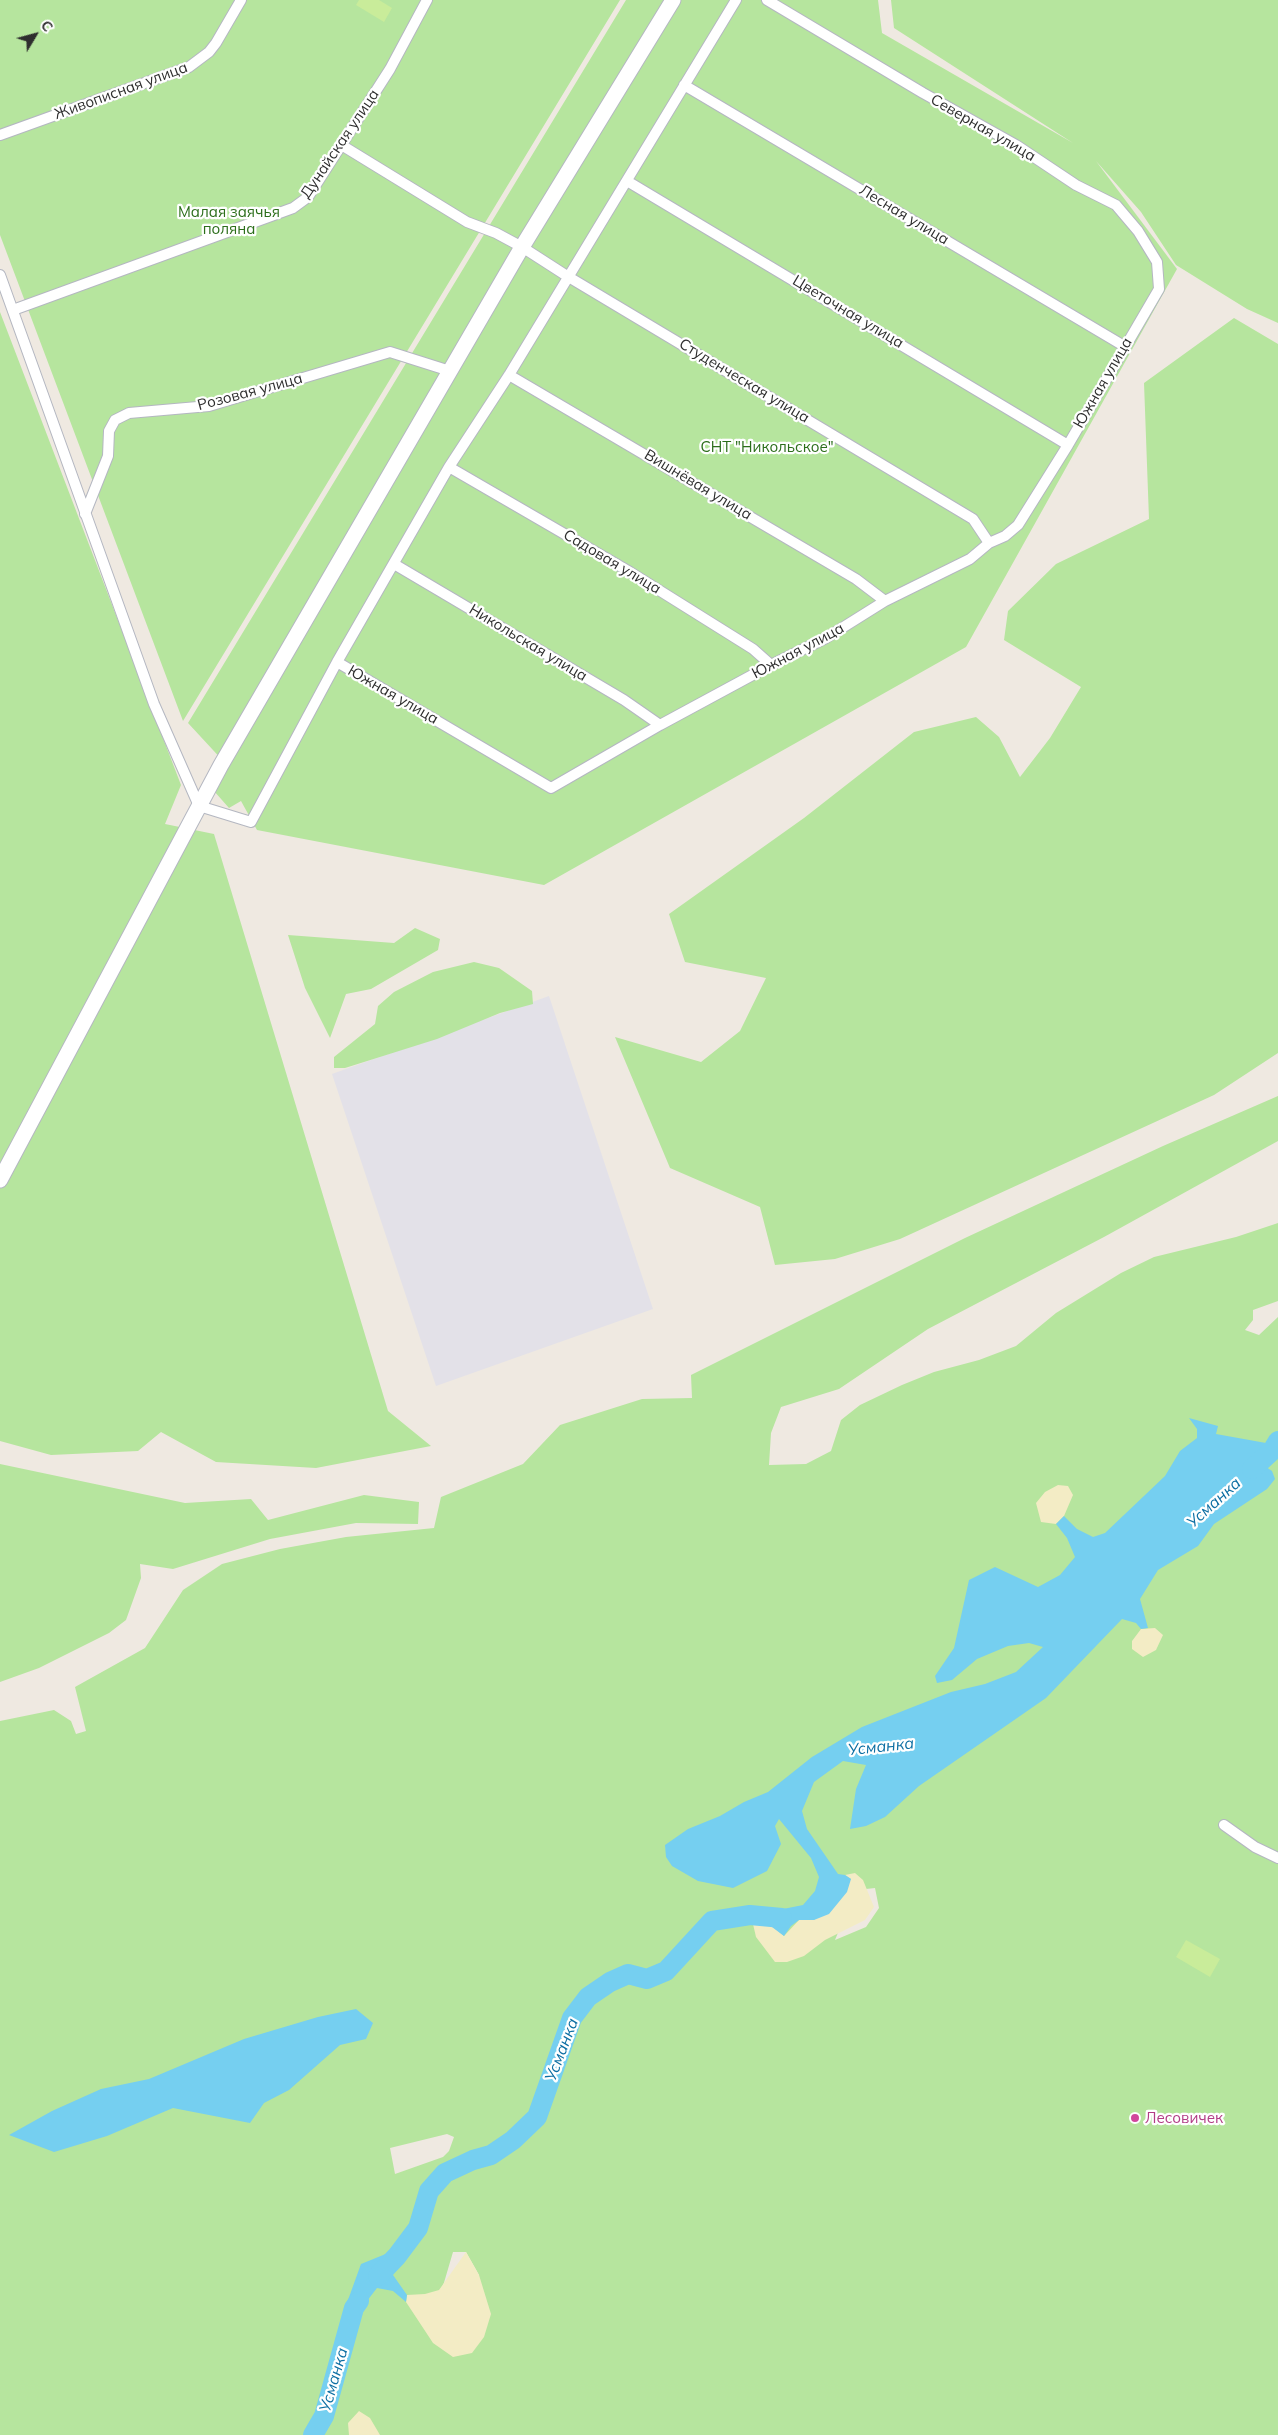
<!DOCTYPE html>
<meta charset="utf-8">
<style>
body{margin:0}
#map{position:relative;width:1278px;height:2435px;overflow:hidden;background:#efe9e1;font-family:Mulish,sans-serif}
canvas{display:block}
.north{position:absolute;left:10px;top:10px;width:50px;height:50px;-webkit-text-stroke:4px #fff;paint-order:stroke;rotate:53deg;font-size:14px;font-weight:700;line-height:20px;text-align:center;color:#2e2e2e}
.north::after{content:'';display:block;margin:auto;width:18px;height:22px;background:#2e2e2e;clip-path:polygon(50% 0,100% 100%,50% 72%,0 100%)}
</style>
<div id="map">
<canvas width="1278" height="2435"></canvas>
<div class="north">С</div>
</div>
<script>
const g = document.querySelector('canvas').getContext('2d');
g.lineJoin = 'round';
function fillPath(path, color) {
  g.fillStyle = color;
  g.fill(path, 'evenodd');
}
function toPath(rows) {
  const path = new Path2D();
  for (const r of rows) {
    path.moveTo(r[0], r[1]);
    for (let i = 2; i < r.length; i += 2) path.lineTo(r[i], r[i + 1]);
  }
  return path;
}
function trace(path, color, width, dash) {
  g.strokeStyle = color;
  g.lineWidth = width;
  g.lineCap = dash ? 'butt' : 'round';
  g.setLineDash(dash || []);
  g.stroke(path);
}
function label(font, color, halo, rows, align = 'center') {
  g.font = font + ' Mulish,sans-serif';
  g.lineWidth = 4.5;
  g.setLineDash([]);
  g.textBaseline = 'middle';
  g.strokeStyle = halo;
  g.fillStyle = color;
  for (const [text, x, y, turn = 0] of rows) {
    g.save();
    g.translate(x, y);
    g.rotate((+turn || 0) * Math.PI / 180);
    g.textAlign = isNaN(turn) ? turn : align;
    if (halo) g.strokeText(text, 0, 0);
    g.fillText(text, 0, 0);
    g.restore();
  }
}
const industrial = toPath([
 [549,996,653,1309,436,1386,332,1074]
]);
const green = toPath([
 [0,0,620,0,183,721,0,235],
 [626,0,878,0,882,33,1073,143,894,28,891,0,1278,0,1278,323,1247,309,1176,265,1141,212,1096,161,1177,269,966,647,544,885,257,830,241,801,229,808,214,791,225,763,188,723],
 [0,312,181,785,165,824,214,834,388,1411,431,1446,316,1468,216,1462,161,1432,138,1451,51,1455,0,1441],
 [1234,318,1278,344,1278,1053,1214,1095,900,1239,835,1259,775,1265,760,1207,670,1168,615,1037,701,1062,740,1031,766,978,685,962,669,914,804,818,914,732,976,717,999,737,1020,777,1050,738,1081,687,1004,640,1008,611,1056,564,1149,519,1144,383],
 [415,928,440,939,438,950,371,989,346,994,330,1038,305,988,288,935,394,943],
 [474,962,499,968,532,991,533,1004,500,1013,437,1039,345,1068,334,1068,334,1057,375,1024,378,1006,394,992,433,972],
 [1278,1096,1278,1141,1104,1237,928,1329,839,1389,781,1407,771,1433,769,1465,806,1464,831,1451,841,1420,860,1405,902,1385,934,1372,979,1360,1016,1346,1056,1313,1121,1273,1154,1257,1236,1237,1278,1223,1278,1301,1253,1310,1253,1320,1245,1330,1259,1335,1278,1317,1278,2435,0,2435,0,1721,54,1710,71,1721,76,1734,86,1731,75,1687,145,1648,183,1590,222,1564,280,1549,346,1537,434,1528,441,1497,523,1464,560,1425,642,1399,692,1398,691,1375,965,1238,1163,1146],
 [875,1888,879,1908,866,1927,835,1940,849,1906,866,1889],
 [447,2134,454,2137,449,2151,443,2157,395,2174,390,2148],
 [453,2252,466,2252,479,2275,443,2286],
 [0,1464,185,1503,251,1499,268,1520,364,1495,419,1502,418,1524,356,1523,270,1539,173,1569,140,1564,141,1578,126,1620,109,1633,39,1668,0,1682]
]);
const sand = toPath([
 [1058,1485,1068,1486,1073,1495,1064,1516,1056,1524,1041,1522,1036,1503,1045,1492],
 [1155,1628,1163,1635,1156,1650,1143,1657,1132,1649,1132,1641,1141,1629],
 [855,1873,863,1880,874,1907,865,1920,825,1940,804,1956,787,1962,775,1962,756,1937,753,1924,756,1921,772,1926,784,1936,799,1920,814,1920,851,1879,845,1875],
 [466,2252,479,2275,491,2314,484,2337,472,2353,453,2357,433,2343,406,2302,407,2295,425,2294,439,2290],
 [359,2411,370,2418,380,2435,349,2435,348,2423]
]);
const pitch = toPath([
 [359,0,379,0,392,8,384,22,356,5],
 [1186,1940,1220,1959,1210,1977,1176,1957]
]);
const water = toPath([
 [1189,1418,1218,1426,1216,1434,1266,1443,1272,1451,1266,1467,1272,1471,1275,1479,1267,1489,1214,1524,1198,1546,1158,1570,1140,1599,1148,1628,1141,1629,1136,1623,1122,1619,1046,1698,919,1786,885,1817,866,1826,850,1829,856,1789,866,1765,843,1761,814,1782,802,1811,807,1829,838,1874,845,1875,851,1879,847,1892,829,1914,814,1920,799,1920,791,1926,784,1936,772,1927,756,1921,755,1910,778,1910,803,1905,815,1891,819,1877,811,1858,779,1819,775,1826,781,1844,767,1871,733,1888,698,1881,672,1866,666,1857,665,1845,688,1829,720,1816,744,1802,768,1792,812,1757,862,1727,951,1692,985,1684,1016,1672,1043,1647,1029,1643,1008,1646,977,1659,952,1680,937,1683,935,1676,954,1648,969,1580,995,1567,1038,1587,1060,1575,1075,1557,1067,1538,1056,1524,1064,1516,1077,1529,1093,1537,1105,1533,1165,1476,1180,1451,1197,1438,1197,1429],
 [356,2009,373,2023,366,2039,340,2045,289,2090,264,2103,250,2123,173,2108,107,2136,54,2152,9,2135,52,2111,101,2089,149,2079,244,2039,318,2017],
 [393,2251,398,2261,393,2275,407,2295,406,2302,393,2291,377,2288,360,2310,354,2325,342,2324,344,2311,361,2264]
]);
const river = toPath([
 [1252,1469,1272,1451,1278,1441],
 [378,2276,397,2256,418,2228,429,2191,445,2173,473,2160,491,2155,513,2140,537,2117,572,2018,588,1997,610,1982,628,1974,647,1979,666,1971,712,1921,750,1915,782,1918],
 [313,2435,324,2416,354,2308,359,2301]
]);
const street = toPath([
 [684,85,1124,346],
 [0,135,189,67,209,52,216,43,241,0],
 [343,146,467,222,496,233,522,247,567,276,973,519,989,543],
 [627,181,1068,445],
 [0,275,154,704,199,806,251,822,337,662,449,467,509,375,736,0],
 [13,310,293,208,308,197,390,69,427,0],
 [509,375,856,579,885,601],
 [449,467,630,572,753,649,771,665],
 [85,514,108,456,109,431,115,420,129,413,209,406,390,352,450,371],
 [394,564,624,700,660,725],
 [337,662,551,788,660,725,771,665,826,638,885,601,970,559,989,543,1005,536,1018,525,1068,445,1159,289,1157,262,1138,231,1116,205,1076,185,1016,145,923,93,767,0],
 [1224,1825,1255,1847,1278,1858]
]);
const secondary = toPath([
 [0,1180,221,765,522,247,673,0]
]);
const markers = [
 [1135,2118,5,"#d1479c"]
];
const streetNames = [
 ["Живописная улица",121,91,-20],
 ["Северная улица",983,128,30],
 ["Дунайская улица",340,144,-56],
 ["Лесная улица",904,215,31],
 ["Цветочная улица",848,312,31],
 ["Студенческая улица",744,381,31],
 ["Южная улица",1103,383,-60],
 ["Розовая улица",250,392,-15],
 ["Вишнёвая улица",698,485,31],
 ["Садовая улица",612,562,31],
 ["Никольская улица",528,643,31],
 ["Южная улица",798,651,-28],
 ["Южная улица",393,695,30]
];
const parkNames = [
 ["Малая заячья",229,212],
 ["поляна",229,229],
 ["СНТ \"Никольское\"",767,447]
];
const hotelNames = [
 ["Лесовичек",1145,2118]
];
const waterNames = [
 ["Усманка",1214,1503,-42],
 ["Усманка",881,1747,-6],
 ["Усманка",562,2050,-69],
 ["Усманка",334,2380,-74]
];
fillPath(industrial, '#e3e1e8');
fillPath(green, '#b6e59e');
fillPath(sand, '#f3ecc5');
fillPath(pitch, '#c9ec9a');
fillPath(water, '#75cff0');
trace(river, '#75cff0', 20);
trace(street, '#b4b7c1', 12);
trace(secondary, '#b4b7c1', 17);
trace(street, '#fff', 10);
trace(secondary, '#fff', 15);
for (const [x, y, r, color] of markers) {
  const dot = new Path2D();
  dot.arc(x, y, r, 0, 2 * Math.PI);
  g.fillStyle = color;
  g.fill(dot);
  trace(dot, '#fff', 2);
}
label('15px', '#2e2e2e', '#fff', streetNames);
label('15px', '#2c6e1b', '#fff', parkNames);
label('15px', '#b23c85', '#fff', hotelNames, 'left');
label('italic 16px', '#0d6fa3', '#fff', waterNames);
</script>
